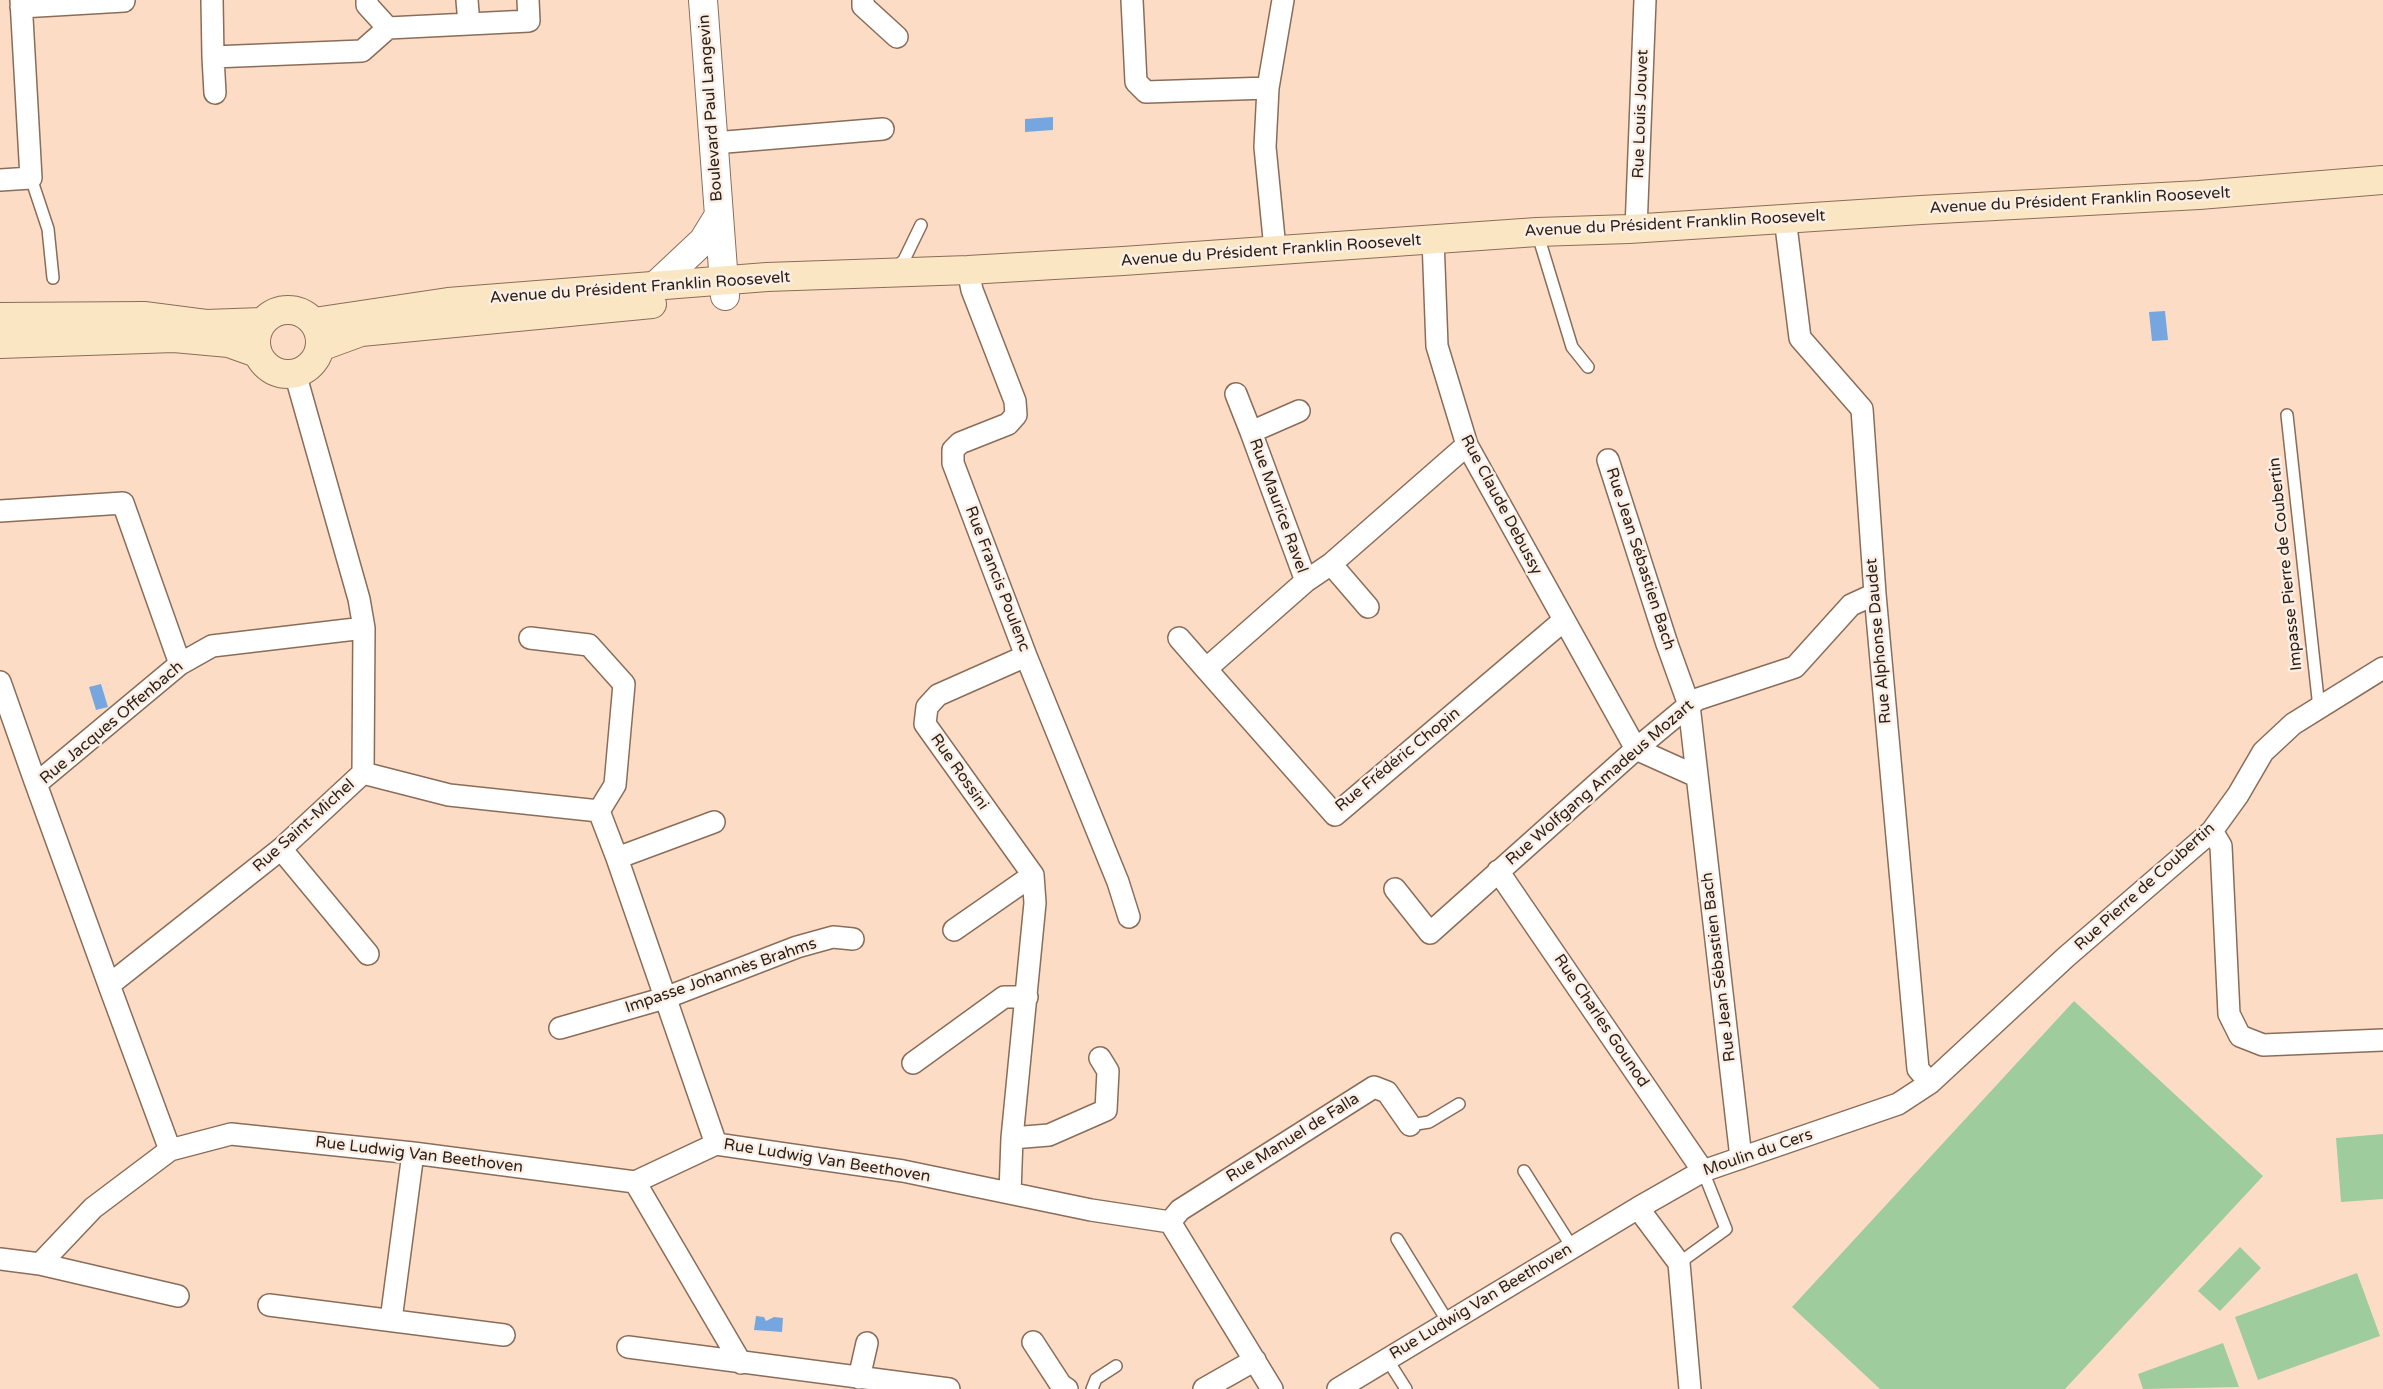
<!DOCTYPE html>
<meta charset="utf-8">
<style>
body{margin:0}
canvas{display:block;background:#fddcc6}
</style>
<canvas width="2383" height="1389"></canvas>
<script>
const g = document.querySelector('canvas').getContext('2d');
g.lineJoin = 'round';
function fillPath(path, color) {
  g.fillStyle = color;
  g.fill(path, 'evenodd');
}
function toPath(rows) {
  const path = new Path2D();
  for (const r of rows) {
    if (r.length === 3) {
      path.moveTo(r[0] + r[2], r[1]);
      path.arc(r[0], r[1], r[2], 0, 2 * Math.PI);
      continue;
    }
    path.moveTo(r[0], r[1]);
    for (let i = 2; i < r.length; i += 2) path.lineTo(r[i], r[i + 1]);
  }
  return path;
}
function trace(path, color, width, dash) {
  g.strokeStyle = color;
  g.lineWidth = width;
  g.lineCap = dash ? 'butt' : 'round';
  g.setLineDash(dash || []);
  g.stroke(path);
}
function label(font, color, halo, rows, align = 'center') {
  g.font = font + ' "Varela Round",sans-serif';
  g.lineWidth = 5;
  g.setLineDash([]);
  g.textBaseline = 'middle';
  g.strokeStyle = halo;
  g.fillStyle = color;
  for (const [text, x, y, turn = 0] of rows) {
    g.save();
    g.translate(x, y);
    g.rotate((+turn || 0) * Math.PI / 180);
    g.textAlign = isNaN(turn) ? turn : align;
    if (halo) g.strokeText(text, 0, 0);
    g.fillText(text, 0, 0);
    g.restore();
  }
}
const green = toPath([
 [2074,1001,2263,1176,2065,1389,1880,1389,1792,1307],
 [2383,1134,2383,1199,2341,1202,2336,1138],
 [2240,1247,2261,1268,2220,1311,2198,1291],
 [2357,1273,2380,1336,2258,1380,2235,1317],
 [2223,1343,2239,1387,2143,1389,2138,1374]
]);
const water = toPath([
 [1053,117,1053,130,1025,132,1025,119],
 [2165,311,2168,340,2152,341,2149,312],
 [101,684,108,707,96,710,89,687],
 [756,1316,764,1317,766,1321,774,1317,783,1318,782,1332,754,1330]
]);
const service = toPath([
 [31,178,48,229,53,278],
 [1537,232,1572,347,1588,367],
 [895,269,904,260,921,225],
 [2287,415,2319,708],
 [1410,1125,1429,1122,1459,1104],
 [1524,1171,1572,1247],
 [1397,1239,1448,1322],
 [1679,1263,1726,1229,1703,1171],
 [1387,1359,1406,1389],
 [1092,1389,1096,1379,1116,1366]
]);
const minor = toPath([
 [212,0,213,57,362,51,388,28],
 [367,0,367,5,388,28,529,21,528,0],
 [467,0,469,24],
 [863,0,863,6,897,37],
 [1132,0,1136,82,1146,92,1268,88],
 [21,7,124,1],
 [213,57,215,93],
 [714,143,883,129],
 [0,180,31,178,21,0],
 [1785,218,1800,338,1862,409,1875,594,1918,1069,1930,1083],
 [1636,229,1645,0],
 [1433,239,1437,346,1467,445,1636,749,1696,776],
 [1275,249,1265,147,1268,88,1283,0],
 [968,270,972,290,1015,401,1016,415,1008,424,960,443,953,450,953,463,1026,656,1118,882,1129,917],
 [1236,394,1251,432],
 [1299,411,1251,432,1306,581],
 [1467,445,1331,564,1306,581,1206,669,1335,815,1563,621],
 [1608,460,1667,644,1689,705,1741,1158],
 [0,511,123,503,180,664],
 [1331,564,1368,607],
 [530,638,589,645,624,684,615,785,599,811],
 [1179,638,1206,669],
 [0,682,36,784],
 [363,773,449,795,599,811,617,858,716,1144],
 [2212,831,2221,846,2229,1014,2240,1036,2263,1045,2383,1040],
 [281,849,368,954],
 [617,858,714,822],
 [1498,871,1703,1171],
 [1395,889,1430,933,1636,749,1689,705,1698,699,1795,667,1851,605,1875,594],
 [954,930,1033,875],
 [109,985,36,784,180,664,212,646,364,628],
 [560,1028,665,998,797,947,833,937,853,939],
 [913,1063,1004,997,1027,997],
 [1012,1138,1049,1135,1106,1110,1108,1071,1100,1058],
 [170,1150,109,985,281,849,363,773,364,628,359,599,295,373],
 [635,1182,741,1363],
 [1010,1193,1012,1138,1035,903,1033,875,925,724,927,707,938,695,1026,656],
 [1638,1208,1679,1263,1690,1389],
 [1170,1222,1180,1210,1374,1087,1387,1092,1410,1125],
 [0,1259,40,1264,93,1208,170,1150,231,1134,413,1153,635,1182,716,1144,903,1171,1091,1210,1170,1222,1272,1389],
 [40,1264,178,1296],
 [269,1305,504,1335],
 [391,1320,413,1153],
 [1033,1342,1061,1385,1067,1389],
 [628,1347,949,1389],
 [859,1378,867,1343],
 [1204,1389,1255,1360],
 [1338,1389,1638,1208,1703,1171,1898,1104,1930,1083,2066,957,2212,831,2238,795,2263,752,2293,724,2383,668]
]);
const tertiary = toPath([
 [703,0,725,296],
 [654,287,703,241,719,215]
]);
const secondary = toPath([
 [288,342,32],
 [0,317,144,316,206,324,262,322],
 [314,322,448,302,767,277,968,270,1123,261,1537,232,1629,229,1921,210,2199,195,2383,180],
 [0,344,174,338,229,343,257,353],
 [320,347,361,332,652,304]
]);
const streetNames = [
 ["Boulevard Paul Langevin",711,108,-94],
 ["Rue Louis Jouvet",1641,114,-88],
 ["Avenue du Président Franklin Roosevelt",2080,201,-3],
 ["Avenue du Président Franklin Roosevelt",1675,224,-3],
 ["Avenue du Président Franklin Roosevelt",1271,251,-4],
 ["Avenue du Président Franklin Roosevelt",640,288,-4],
 ["Rue Claude Debussy",1501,505,62],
 ["Rue Maurice Ravel",1278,506,70],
 ["Rue Jean Sébastien Bach",1640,559,72],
 ["Impasse Pierre de Coubertin",2286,564,-96],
 ["Rue Francis Poulenc",997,579,69],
 ["Rue Alphonse Daudet",1879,641,-95],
 ["Rue Jacques Offenbach",112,723,-40],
 ["Rue Frédéric Chopin",1398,760,-39],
 ["Rue Rossini",959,772,55],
 ["Rue Wolfgang Amadeus Mozart",1600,783,-41],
 ["Rue Saint-Michel",304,826,-42],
 ["Rue Pierre de Coubertin",2145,887,-42],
 ["Rue Jean Sébastien Bach",1719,967,-97],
 ["Impasse Johannès Brahms",721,976,-19],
 ["Rue Charles Gounod",1601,1021,56],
 ["Rue Manuel de Falla",1293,1138,-32],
 ["Moulin du Cers",1758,1153,-19],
 ["Rue Ludwig Van Beethoven",419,1155,7],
 ["Rue Ludwig Van Beethoven",827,1161,9],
 ["Rue Ludwig Van Beethoven",1481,1302,-31]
];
fillPath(green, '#9fcc9c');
fillPath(water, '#76a6df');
trace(service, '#8a6d59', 14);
trace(minor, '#8a6d59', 24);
trace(tertiary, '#8a6d59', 30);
trace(secondary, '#8a6d59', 30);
trace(service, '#fff', 11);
trace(minor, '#fff', 21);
trace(tertiary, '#fff', 28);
trace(secondary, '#fae6c3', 28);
label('16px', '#2a1f16', '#fbeee5', streetNames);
</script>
